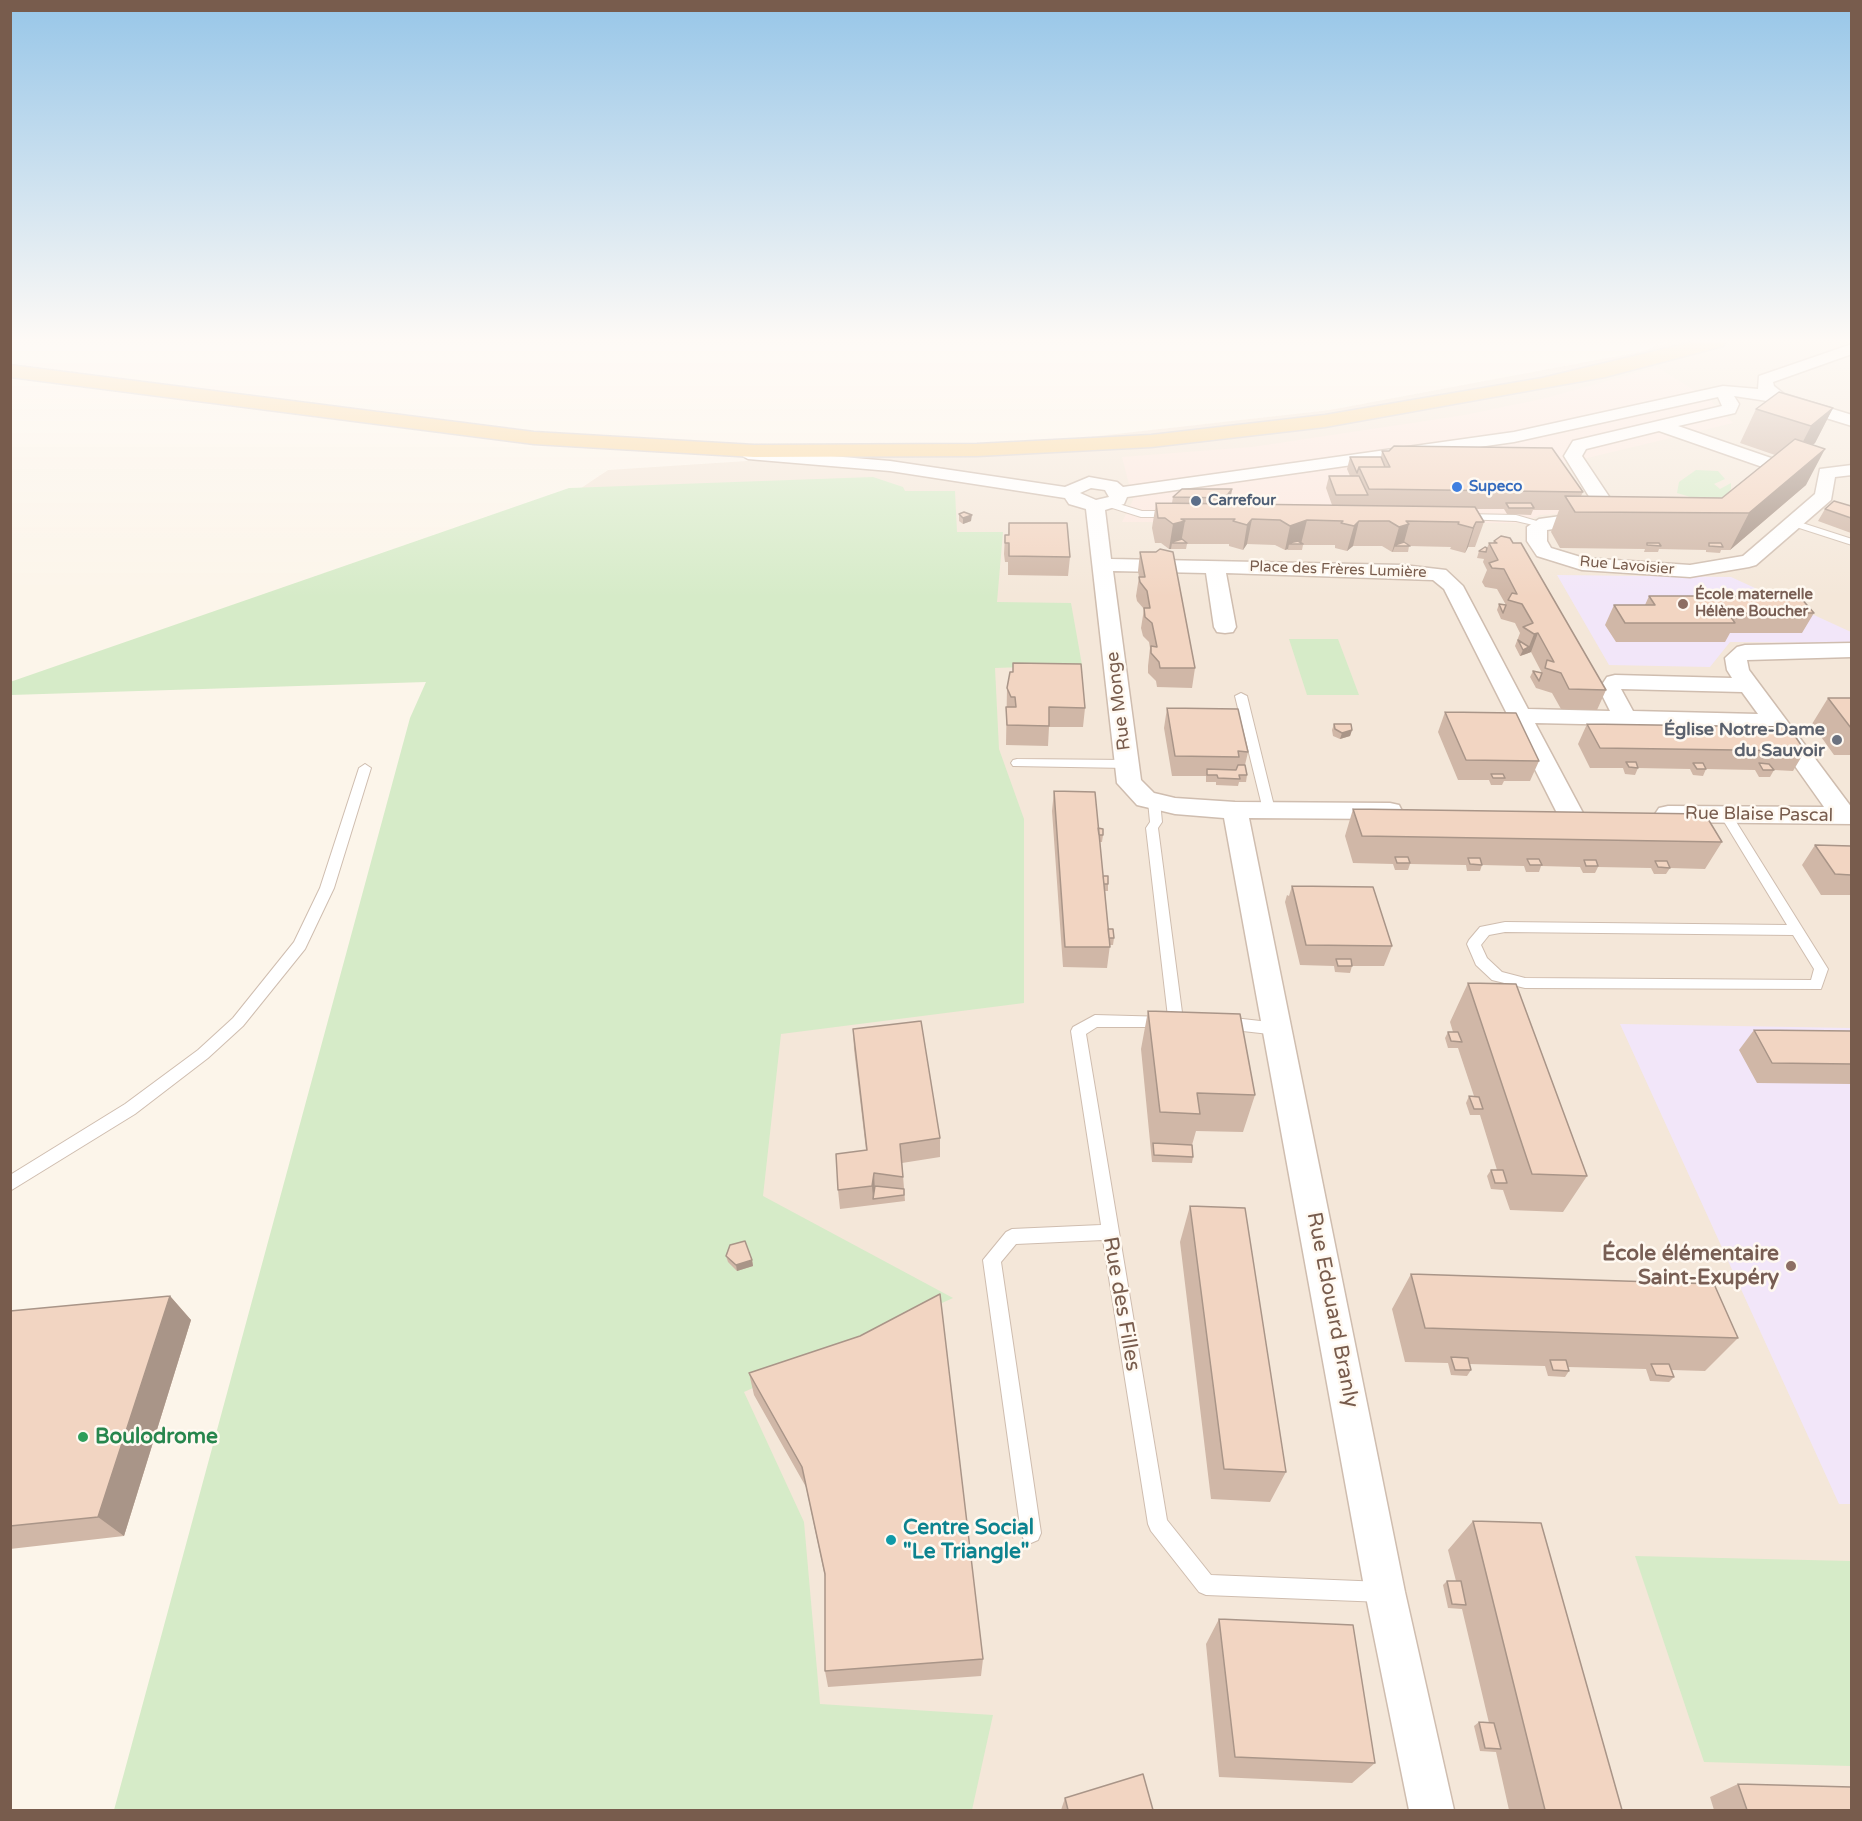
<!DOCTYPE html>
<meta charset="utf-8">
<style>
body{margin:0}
#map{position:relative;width:1862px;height:1821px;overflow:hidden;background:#fcf5ea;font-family:"Varela Round",sans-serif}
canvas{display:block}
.frame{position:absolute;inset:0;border:12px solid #785c4d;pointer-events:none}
</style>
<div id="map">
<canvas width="1862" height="1821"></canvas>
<div class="frame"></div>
</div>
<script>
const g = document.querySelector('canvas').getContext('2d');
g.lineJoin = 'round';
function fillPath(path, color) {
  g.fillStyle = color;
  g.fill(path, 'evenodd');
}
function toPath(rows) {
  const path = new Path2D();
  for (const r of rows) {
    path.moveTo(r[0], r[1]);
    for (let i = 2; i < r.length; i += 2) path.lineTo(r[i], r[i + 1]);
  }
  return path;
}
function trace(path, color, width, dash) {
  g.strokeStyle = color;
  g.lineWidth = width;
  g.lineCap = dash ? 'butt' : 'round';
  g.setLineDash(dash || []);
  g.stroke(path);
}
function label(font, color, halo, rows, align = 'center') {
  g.font = font + ' "Varela Round",sans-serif';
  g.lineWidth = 5;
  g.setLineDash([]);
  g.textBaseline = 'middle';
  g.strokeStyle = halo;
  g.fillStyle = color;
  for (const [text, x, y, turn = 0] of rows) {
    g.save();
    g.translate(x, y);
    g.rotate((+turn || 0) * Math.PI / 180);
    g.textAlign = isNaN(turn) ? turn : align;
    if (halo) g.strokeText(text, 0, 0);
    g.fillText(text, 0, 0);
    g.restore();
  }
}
const residential = toPath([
 [1669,342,1851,342,1851,1810,134,1810,490,549,608,470,1054,441,1330,410,1639,352]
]);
const commercial = toPath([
 [1657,367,1710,400,1733,423,1554,466,1585,513,1540,515,1520,523,1122,522,1133,500,1122,457,1252,447,1465,415,1546,398]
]);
const education = toPath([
 [1557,575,1731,577,1851,632,1851,643,1730,642,1710,667,1609,665],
 [1620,1024,1851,1028,1851,1504,1839,1504]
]);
const green = toPath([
 [1696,470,1718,471,1725,479,1714,484,1720,489,1731,483,1731,489,1724,501,1707,502,1677,493,1679,482],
 [873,477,903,487,905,491,955,491,957,532,1003,532,997,602,1071,603,1082,665,995,668,999,749,1024,819,1024,1003,781,1034,763,1196,953,1298,744,1392,804,1522,820,1704,993,1715,972,1810,114,1810,410,718,426,682,11,695,10,682,569,488],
 [1289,639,1338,639,1359,695,1307,695],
 [1635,1556,1851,1561,1851,1766,1704,1762]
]);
const lane = toPath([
 [1109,501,1142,511,1171,511,1176,514,1171,517,1141,517,1106,506,1104,504,1109,501],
 [1463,514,1516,515,1547,524,1542,527,1516,521,1460,519,1458,517,1463,514],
 [1793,520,1852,539,1852,545,1790,525,1790,521,1793,520],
 [1241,693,1247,696,1275,810,1269,814,1263,810,1235,696,1241,693],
 [1017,759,1127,760,1133,764,1127,768,1013,766,1011,763,1013,760,1017,759],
 [365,764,371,768,334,888,305,949,243,1026,208,1058,135,1114,10,1191,10,1175,125,1104,198,1050,233,1018,294,942,320,888,359,768,365,764],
 [1154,797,1160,801,1162,822,1158,828,1183,1020,1181,1024,1176,1026,1170,1023,1164,1027,1097,1027,1086,1034,1167,1520,1211,1575,1383,1582,1390,1585,1393,1592,1390,1599,1383,1602,1206,1595,1199,1592,1151,1531,1148,1524,1103,1240,1016,1244,1001,1262,1041,1533,1038,1540,1031,1543,1024,1540,1021,1533,983,1260,1006,1232,1012,1229,1101,1225,1071,1031,1073,1027,1095,1015,1168,1017,1146,828,1150,822,1148,801,1154,797],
 [1726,811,1730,812,1828,969,1821,989,1525,988,1492,980,1476,965,1467,944,1469,940,1480,927,1505,922,1787,925,1720,815,1726,811],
 [1505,932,1793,935,1814,969,1811,980,1525,978,1502,972,1487,958,1481,945,1489,935,1505,932],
 [1225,1017,1278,1023,1283,1025,1285,1029,1283,1033,1278,1035,1225,1029,1220,1027,1218,1023,1220,1019,1225,1017]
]);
const street = toPath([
 [1852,344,1852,354,1773,382,1774,386,1784,394,1852,415,1852,426,1774,402,1734,396,1739,404,1735,413,1678,426,1806,470,1809,474,1806,478,1794,478,1659,431,1586,449,1582,456,1616,507,1616,512,1610,520,1547,530,1547,541,1551,548,1584,558,1690,565,1743,556,1815,494,1820,469,1852,465,1852,475,1835,477,1831,500,1756,565,1749,567,1690,577,1582,570,1537,556,1527,541,1527,527,1539,519,1598,511,1564,456,1573,441,1722,406,1718,397,1514,442,1127,497,1124,504,1105,510,1111,559,1403,565,1446,570,1463,586,1528,709,1610,711,1599,689,1607,677,1615,675,1732,678,1727,670,1725,658,1737,647,1745,645,1852,643,1852,657,1747,660,1749,670,1852,808,1852,824,1668,822,1659,820,1655,814,1659,808,1668,806,1824,807,1768,728,1535,723,1583,813,1579,819,1570,821,1561,819,1557,813,1444,589,1433,580,1226,573,1236,627,1233,632,1225,633,1217,632,1214,627,1206,573,1113,571,1141,780,1154,793,1175,798,1235,802,1390,803,1399,805,1402,811,1399,817,1390,819,1249,818,1405,1592,1454,1810,1409,1810,1365,1592,1224,818,1175,814,1137,805,1117,783,1086,509,1069,504,1065,498,890,471,748,459,739,454,748,449,890,461,1065,487,1089,477,1117,482,1123,487,1514,432,1723,386,1758,389,1759,376,1852,344],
 [1091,488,1105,490,1109,497,1096,500,1080,493,1091,488],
 [1621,689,1742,692,1758,714,1633,711,1621,689]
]);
const primary = toPath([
 [1693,342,1725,342,1723,346,1605,377,1325,427,1151,447,977,456,754,457,534,444,10,377,10,365,534,432,754,445,977,444,1151,435,1325,415,1542,378,1693,342]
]);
const wall = toPath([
 [1833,408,1815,443,1812,445,1806,485,1730,550,1721,550,1720,553,1706,552,1706,550,1659,549,1658,552,1644,552,1645,549,1560,548,1551,532,1559,510,1533,510,1531,515,1507,514,1504,509,1477,509,1484,522,1475,547,1468,547,1465,553,1450,549,1451,547,1409,546,1408,552,1392,552,1382,546,1353,546,1347,551,1335,548,1335,545,1303,545,1302,550,1287,550,1288,549,1285,550,1275,545,1247,544,1243,550,1229,546,1229,544,1187,544,1186,549,1169,549,1161,543,1155,543,1152,528,1156,503,1172,503,1173,497,1232,489,1231,495,1224,504,1332,505,1326,488,1329,476,1350,476,1347,469,1350,457,1381,457,1382,451,1583,492,1581,496,1722,498,1775,455,1740,443,1756,409],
 [1851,506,1851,533,1818,521,1825,509],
 [959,514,971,521,963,524,959,521],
 [1009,523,1070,557,1068,576,1008,575,1008,562,1005,562,1004,554,1005,535,1008,535],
 [1501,536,1606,690,1597,710,1561,709,1552,693,1536,688,1530,677,1533,671,1542,673,1531,652,1520,656,1515,646,1520,633,1515,623,1501,619,1497,610,1499,604,1506,605,1497,589,1485,587,1482,582,1487,570,1483,562,1484,559,1477,558,1479,551,1487,548,1489,543,1493,543,1494,541],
 [1140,552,1195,668,1192,688,1157,687,1156,681,1148,673,1148,666,1150,648,1149,642,1143,636,1141,628,1144,609,1137,601,1136,596,1139,577,1138,571],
 [1649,596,1814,613,1802,633,1730,633,1725,642,1616,642,1605,625,1614,605,1645,605],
 [1013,663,1085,708,1083,727,1049,727,1048,746,1006,745,1007,688,1013,672],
 [1828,698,1851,698,1851,755,1834,755,1812,724],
 [1167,708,1248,752,1245,765,1247,775,1246,782,1239,782,1238,786,1216,785,1216,782,1206,782,1206,776,1172,776,1164,728],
 [1445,712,1539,761,1530,781,1504,781,1502,785,1491,785,1489,780,1458,780,1438,732],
 [1334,724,1352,730,1350,736,1340,739,1333,736,1332,730],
 [1587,724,1805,751,1793,771,1774,770,1770,777,1759,777,1755,770,1706,769,1703,776,1693,775,1690,769,1638,768,1635,775,1625,774,1623,768,1590,768,1578,744],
 [1054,791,1098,828,1103,835,1102,842,1100,842,1103,876,1108,884,1108,891,1105,891,1108,929,1114,938,1113,945,1110,945,1107,968,1063,967,1052,811],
 [1353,809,1722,842,1705,869,1670,868,1666,874,1654,874,1651,868,1598,867,1595,873,1583,873,1580,867,1541,866,1539,872,1526,872,1524,866,1482,865,1480,871,1467,871,1466,865,1410,864,1408,870,1395,870,1393,864,1353,863,1345,836],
 [1815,845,1851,846,1851,895,1821,895,1802,865],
 [1292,886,1392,946,1384,966,1352,966,1350,973,1335,972,1334,966,1300,965,1285,902,1287,895,1289,896],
 [1468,983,1587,1176,1563,1212,1510,1210,1503,1190,1491,1189,1487,1176,1491,1170,1497,1170,1480,1115,1470,1115,1466,1103,1469,1096,1474,1096,1458,1048,1448,1048,1445,1038,1448,1032,1453,1032,1450,1022],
 [1148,1011,1255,1095,1243,1132,1196,1131,1192,1145,1193,1157,1192,1163,1152,1162,1141,1049],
 [853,1029,940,1138,940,1157,902,1163,905,1201,840,1209,838,1190,866,1150,854,1049],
 [1754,1030,1851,1031,1851,1084,1757,1083,1739,1050],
 [1190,1206,1286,1472,1270,1502,1211,1499,1180,1242],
 [726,1256,752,1260,753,1266,737,1271,728,1262],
 [1411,1274,1738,1338,1705,1371,1672,1370,1674,1377,1669,1382,1650,1381,1646,1369,1568,1367,1569,1371,1565,1377,1548,1376,1545,1366,1469,1364,1471,1370,1467,1376,1451,1375,1448,1363,1405,1362,1392,1309],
 [170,1296,191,1320,124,1536,10,1549,10,1311],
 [860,1336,983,1659,981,1676,828,1687,825,1671,825,1577,806,1487,754,1395,749,1373],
 [1473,1521,1622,1810,1509,1810,1496,1752,1480,1751,1474,1726,1479,1722,1489,1723,1462,1609,1448,1608,1443,1585,1447,1581,1456,1581,1448,1550],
 [1219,1619,1375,1763,1352,1783,1219,1777,1206,1644],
 [1738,1784,1851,1810,1714,1810,1710,1797],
 [1065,1798,1153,1810,1061,1810]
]);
const shadedWall = toPath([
 [1833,408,1815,443,1793,461,1811,426],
 [1825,449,1806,485,1730,550,1749,513],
 [1232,489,1231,495,1224,504,1225,498],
 [972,515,971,521,963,524,963,518],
 [1252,519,1247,544,1243,550,1247,525],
 [1307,520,1301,544,1289,544,1288,549,1285,550,1290,526],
 [1185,521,1181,543,1172,543,1171,549,1169,549,1173,524],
 [1359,521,1353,546,1347,551,1354,526],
 [1476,522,1468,547,1465,553,1473,528],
 [1409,524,1403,546,1395,546,1393,551,1392,552,1399,527],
 [1538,633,1531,652,1526,654,1534,634],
 [1529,647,1526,654,1520,656,1523,650],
 [1352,730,1350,736,1340,739,1342,733],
 [874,1173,875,1192,873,1199,872,1186],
 [752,1260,753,1266,737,1271,736,1265],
 [170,1296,191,1320,124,1536,98,1517]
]);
const building = toPath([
 [1779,392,1833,408,1811,426,1756,409,1779,392],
 [1795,439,1825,449,1749,513,1575,512,1565,496,1722,498,1795,439],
 [1394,446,1552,448,1583,492,1369,489,1359,467,1390,467,1382,451,1389,451,1394,446],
 [1350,457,1381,457,1385,467,1359,467,1357,473,1350,457],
 [1329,476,1359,476,1368,495,1336,495,1329,476],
 [1182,489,1232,489,1225,498,1173,497,1182,489],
 [1834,501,1851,506,1851,518,1825,509,1834,501],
 [1156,503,1475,507,1484,522,1476,522,1473,528,1458,524,1459,522,1406,521,1409,524,1399,527,1389,521,1359,521,1354,526,1341,523,1343,521,1307,520,1290,526,1280,520,1252,519,1247,525,1233,521,1235,519,1181,519,1185,521,1173,524,1165,518,1158,518,1156,503],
 [1506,503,1531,503,1534,508,1509,508,1506,503],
 [964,512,972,515,963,518,959,514,964,512],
 [1009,523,1067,523,1070,557,1009,556,1009,543,1005,543,1005,535,1009,535,1009,523],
 [1501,536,1510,538,1513,543,1521,543,1606,690,1569,689,1561,673,1545,668,1547,660,1554,662,1538,633,1534,634,1523,627,1533,623,1522,604,1508,600,1512,593,1517,594,1504,569,1492,568,1489,563,1498,560,1489,543,1497,543,1494,541,1501,536],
 [1182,539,1187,543,1172,543,1172,542,1182,539],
 [1298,541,1303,544,1289,544,1289,543,1298,541],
 [1404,542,1410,546,1395,546,1395,545,1404,542],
 [1647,543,1659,543,1661,546,1647,545,1647,543],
 [1709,543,1721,543,1723,547,1709,546,1709,543],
 [1485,547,1487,548,1486,552,1479,551,1485,547],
 [1160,549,1173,552,1195,668,1160,668,1159,662,1151,653,1151,646,1157,647,1152,623,1145,617,1144,608,1150,608,1147,591,1140,582,1139,577,1145,577,1140,552,1156,552,1160,549],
 [1649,596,1799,596,1814,613,1728,613,1735,623,1625,623,1614,605,1655,605,1649,596],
 [1499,604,1506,605,1503,613,1499,604],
 [1518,640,1529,647,1523,650,1518,640],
 [1013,663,1081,664,1085,708,1049,707,1049,726,1007,725,1006,707,1016,707,1015,697,1011,697,1007,688,1010,672,1013,672,1013,663],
 [1533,671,1542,673,1539,681,1533,671],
 [1828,698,1851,698,1851,728,1828,698],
 [1167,708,1238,709,1248,752,1238,751,1239,757,1175,756,1167,708],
 [1445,712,1516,713,1539,761,1466,760,1445,712],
 [1334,724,1351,724,1352,730,1342,733,1335,729,1334,724],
 [1587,724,1789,727,1805,751,1600,748,1587,724],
 [1626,762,1636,762,1638,768,1629,767,1626,762],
 [1693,763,1703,763,1706,769,1697,769,1693,763],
 [1759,763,1769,764,1774,770,1763,770,1759,763],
 [1238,765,1245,765,1247,775,1239,775,1240,779,1218,778,1217,775,1207,775,1207,769,1236,770,1238,765],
 [1491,774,1503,774,1505,778,1493,778,1491,774],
 [1054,791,1095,792,1110,947,1065,947,1054,791],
 [1353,809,1705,814,1722,842,1362,836,1353,809],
 [1098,828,1103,829,1103,835,1099,835,1098,828],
 [1815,845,1851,846,1851,875,1835,874,1815,845],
 [1395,857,1408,857,1410,863,1397,863,1395,857],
 [1468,858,1480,858,1482,865,1470,864,1468,858],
 [1527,859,1539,859,1542,865,1530,865,1527,859],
 [1584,860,1596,860,1598,866,1586,866,1584,860],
 [1655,861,1667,861,1670,868,1658,867,1655,861],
 [1103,876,1108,876,1108,884,1104,884,1103,876],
 [1292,886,1373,887,1392,946,1306,945,1292,886],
 [1108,929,1113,929,1114,938,1109,938,1108,929],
 [1336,959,1351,959,1352,966,1338,966,1336,959],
 [1468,983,1516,984,1587,1176,1532,1174,1468,983],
 [1148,1011,1240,1014,1255,1095,1197,1093,1200,1114,1160,1112,1148,1011],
 [921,1021,940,1138,900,1144,903,1177,874,1173,872,1186,838,1190,836,1154,867,1150,853,1029,921,1021],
 [1754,1030,1851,1031,1851,1064,1772,1063,1754,1030],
 [1448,1032,1458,1032,1462,1042,1451,1041,1448,1032],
 [1469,1096,1479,1097,1483,1109,1474,1109,1469,1096],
 [1153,1143,1192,1145,1193,1157,1154,1155,1153,1143],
 [1491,1170,1503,1170,1507,1183,1495,1183,1491,1170],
 [875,1186,904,1189,904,1195,873,1199,875,1186],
 [1190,1206,1245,1208,1286,1472,1224,1469,1190,1206],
 [745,1241,752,1260,736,1265,726,1256,730,1245,745,1241],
 [1411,1274,1714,1284,1738,1338,1425,1328,1411,1274],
 [940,1294,983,1659,825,1671,825,1574,802,1467,749,1373,860,1336,940,1294],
 [170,1296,98,1517,10,1526,10,1311,170,1296],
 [1451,1357,1468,1358,1471,1370,1455,1370,1451,1357],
 [1550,1360,1566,1360,1569,1371,1553,1370,1550,1360],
 [1651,1364,1669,1364,1674,1377,1656,1375,1651,1364],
 [1473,1521,1541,1523,1622,1810,1545,1810,1473,1521],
 [1447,1581,1461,1581,1466,1605,1452,1604,1447,1581],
 [1219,1619,1353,1625,1375,1763,1235,1757,1219,1619],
 [1479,1722,1494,1723,1501,1749,1485,1748,1479,1722],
 [1143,1774,1153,1810,1068,1810,1065,1798,1143,1774],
 [1738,1784,1851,1787,1851,1810,1747,1810,1738,1784]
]);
const markers = [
 [1457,487,6,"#3f7fe0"],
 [1196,501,6,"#5c6f8a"],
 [1683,604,6,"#8d6e63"],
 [1837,740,6,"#6b7280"],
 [1791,1266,6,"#8d6e63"],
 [83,1437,6,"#2e9e5b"],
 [891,1540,6,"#0f9aa8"]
];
const farShopnames = [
 ["Supeco",1469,487]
];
const farServicenames = [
 ["Carrefour",1208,501]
];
const farStreetnames = [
 ["Rue Lavoisier",1627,566,5],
 ["Place des Frères Lumière",1338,570,2]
];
const farEducationnames = [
 ["École maternelle",1695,595],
 ["Hélène Boucher",1695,612]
];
const streetNames = [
 ["Rue Monge",1119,701,-97],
 ["Rue Blaise Pascal",1759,815,1]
];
const worshipNames = [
 ["Église Notre-Dame",1825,730],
 ["du Sauvoir",1825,751]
];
const nearEducationnames = [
 ["École élémentaire",1779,1254],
 ["Saint-Exupéry",1779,1278]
];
const nearStreetnames = [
 ["Rue des Filles",1121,1304,80],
 ["Rue Edouard Branly",1332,1310,79]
];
const nearLeisurenames = [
 ["Boulodrome",95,1437]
];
const nearCulturenames = [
 ["Centre Social",903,1528],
 ["\"Le Triangle\"",903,1552]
];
fillPath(residential, '#f4e7d9');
fillPath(commercial, '#fce7de');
fillPath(education, '#f2e6f9');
fillPath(green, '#d6ebc8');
trace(lane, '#cfbdaf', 2);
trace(street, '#cfbdaf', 3);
trace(primary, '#d9d1cd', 3);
fillPath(lane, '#fff');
fillPath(street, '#fff');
fillPath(primary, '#f9d9a4');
fillPath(wall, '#d0b7a7');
fillPath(shadedWall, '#a99588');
fillPath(building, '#f2d5c2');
trace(building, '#a99588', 1.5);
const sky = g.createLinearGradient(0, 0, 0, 597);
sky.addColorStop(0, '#97c6e8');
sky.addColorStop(0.57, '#fefaf6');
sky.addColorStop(1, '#fefaf600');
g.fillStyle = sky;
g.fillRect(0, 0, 1862, 597);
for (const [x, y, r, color] of markers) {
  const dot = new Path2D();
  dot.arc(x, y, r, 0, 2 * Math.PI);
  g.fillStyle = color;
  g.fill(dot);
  trace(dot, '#fff9f1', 2);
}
label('bold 15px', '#366cbe', '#fff9f1', farShopnames, 'left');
label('bold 15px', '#4e5e75', '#fff9f1', farServicenames, 'left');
label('15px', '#785c4d', '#fff9f1', farStreetnames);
label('bold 15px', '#785e54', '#fff9f1', farEducationnames, 'left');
label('18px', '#785c4d', '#fff9f1', streetNames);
label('bold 18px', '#5b616d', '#fff9f1', worshipNames, 'right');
label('bold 21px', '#785e54', '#fff9f1', nearEducationnames, 'right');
label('21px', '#785c4d', '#fff9f1', nearStreetnames);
label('bold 21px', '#27864d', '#fff9f1', nearLeisurenames, 'left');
label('bold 21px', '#0d838f', '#fff9f1', nearCulturenames, 'left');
</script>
